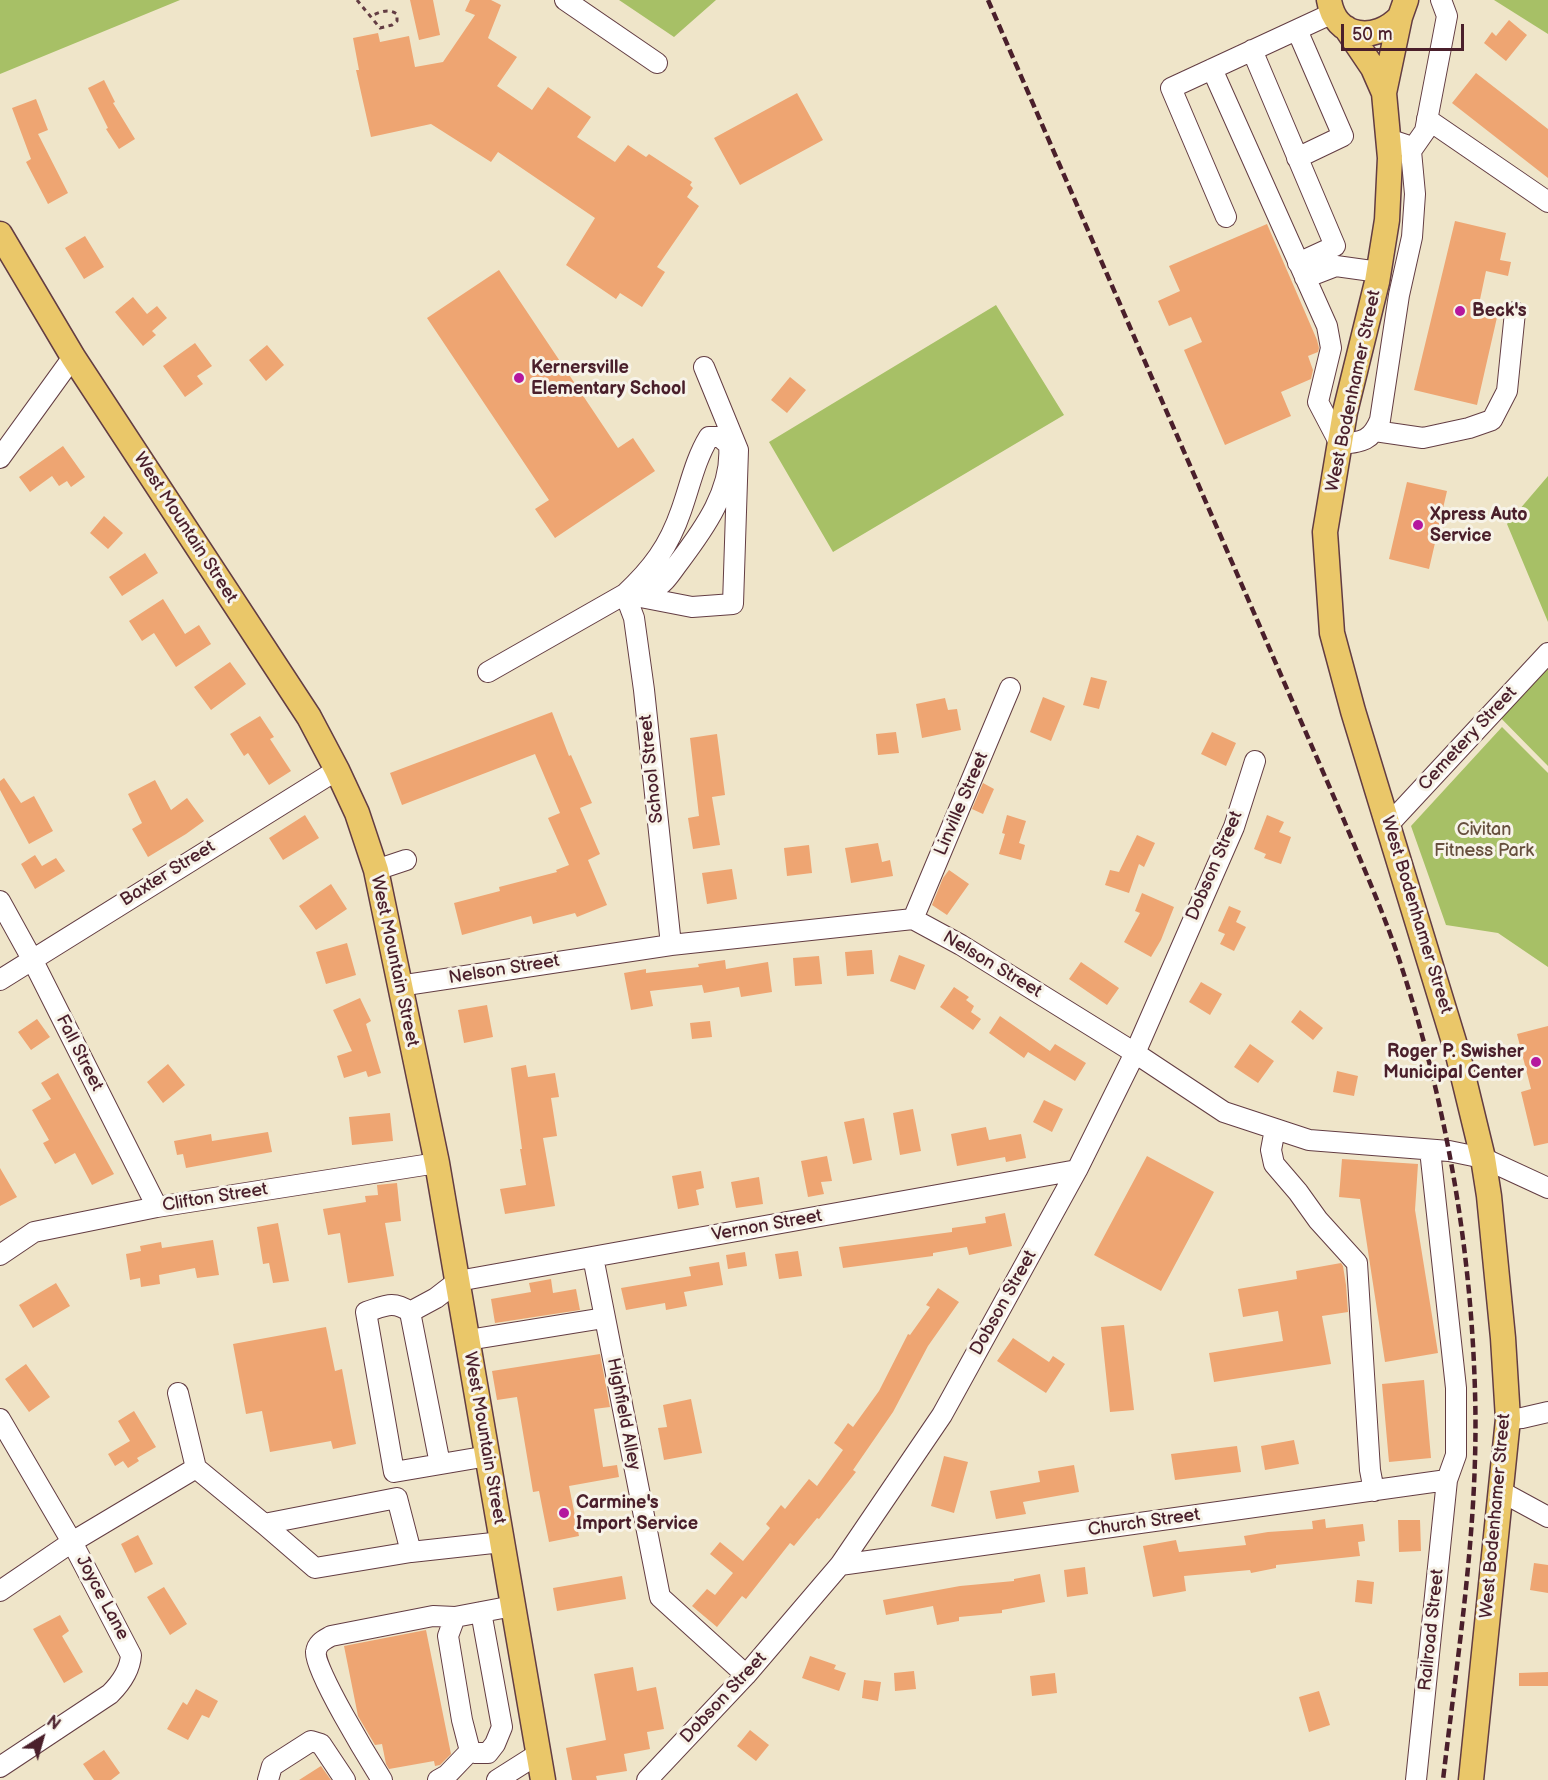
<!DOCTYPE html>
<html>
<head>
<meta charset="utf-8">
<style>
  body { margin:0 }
  #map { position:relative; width:1548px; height:1780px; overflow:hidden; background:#efe5c9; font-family:"Balsamiq Sans",sans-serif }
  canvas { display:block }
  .north { position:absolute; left:12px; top:1708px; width:60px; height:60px; -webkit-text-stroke:4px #f7f3e8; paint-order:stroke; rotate:37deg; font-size:16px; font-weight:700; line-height:24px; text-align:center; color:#4a1f2b }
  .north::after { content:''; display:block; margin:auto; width:21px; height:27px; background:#4a1f2b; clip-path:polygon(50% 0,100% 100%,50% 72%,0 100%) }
  .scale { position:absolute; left:1341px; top:24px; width:123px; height:27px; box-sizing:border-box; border:3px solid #4a1f2b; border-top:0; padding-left:8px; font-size:18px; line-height:21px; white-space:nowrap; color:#4a1f2b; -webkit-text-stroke:4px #f7f3e8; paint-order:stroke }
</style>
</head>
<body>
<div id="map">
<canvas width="1548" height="1780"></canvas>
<div class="north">N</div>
<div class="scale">50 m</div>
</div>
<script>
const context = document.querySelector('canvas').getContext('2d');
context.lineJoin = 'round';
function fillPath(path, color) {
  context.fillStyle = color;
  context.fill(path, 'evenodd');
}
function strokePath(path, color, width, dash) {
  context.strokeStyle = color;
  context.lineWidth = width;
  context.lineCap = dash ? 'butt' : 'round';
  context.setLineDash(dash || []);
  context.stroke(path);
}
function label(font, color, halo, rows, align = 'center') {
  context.font = font + ' "Balsamiq Sans",sans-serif';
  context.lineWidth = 6;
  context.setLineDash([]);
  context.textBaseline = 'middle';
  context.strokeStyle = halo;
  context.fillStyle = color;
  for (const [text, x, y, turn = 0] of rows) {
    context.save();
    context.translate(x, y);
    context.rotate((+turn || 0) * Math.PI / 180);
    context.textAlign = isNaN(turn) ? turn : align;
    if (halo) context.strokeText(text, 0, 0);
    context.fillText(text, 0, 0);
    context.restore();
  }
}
fillPath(new Path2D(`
  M0 0H180L0 74Z
  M619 0H716L674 37Z
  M1494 0H1548V34Z
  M996 305 1064 415 833 552 769 442Z
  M1548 476V622L1507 524Z
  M1548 647V766L1487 704Z
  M1502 727 1548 773V967L1498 933 1446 925 1411 826Z`), '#a7c066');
fillPath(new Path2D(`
  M410 0H433L440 35 419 40Z
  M470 0H491L501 5 488 38 517 57 497 86 532 110 548 87 591 117 577 137 615 162 628 145 646 157 649 154 692 182 690 185 693 188 687 197 699 206 657 267 665 272 642 307 620 293 616 299 566 265 595 218 498 152 491 162 431 124 371 137 356 70H359L353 38 378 33 380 42 409 36 415 67 443 62 475 15 465 11Z
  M1509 20 1527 35 1506 61 1484 43 1492 32 1496 36Z
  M1476 73 1548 129V178L1452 103Z
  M104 80 115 102 113 103 135 139 119 149 106 129 108 128 88 88Z
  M797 93 823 140 740 185 714 138Z
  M36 99 48 130 38 134 68 193 48 204 26 162 31 159 12 108Z
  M1455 221 1506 233 1500 260 1511 262 1508 276 1486 271 1478 309 1498 313 1477 405 1414 390Z
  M1267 224 1317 340 1319 348 1318 352 1308 356 1313 370 1311 379 1281 392 1291 416 1225 445 1184 350 1202 342 1191 317 1169 326 1158 301 1180 291 1169 266Z
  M85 236 104 267 84 279 65 248Z
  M499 270 618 448 633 438 655 471 555 538 535 509 549 500 427 318Z
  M133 297 147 314 157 306 167 318 152 331 156 335 143 346 115 312Z
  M195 343 212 366 197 376 203 384 185 397 163 366Z
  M267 345 284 365 266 381 249 360Z
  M790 377 806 390 787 413 771 400Z
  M63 446 85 477 71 487 67 481 59 486 52 476 30 492 19 477Z
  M1407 482 1447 491 1429 569 1389 559Z
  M104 516 123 533 108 549 90 533Z
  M145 553 158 573 122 596 109 577Z
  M163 599 185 634 199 625 211 644 176 667 154 633 142 641 129 621Z
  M230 662 246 684 211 710 194 687Z
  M1091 677 1107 681 1099 709 1083 705Z
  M1043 697 1065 706 1051 741 1030 732Z
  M945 698 948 710 957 709 961 730 922 738 916 704Z
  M552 712 569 756 571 755 592 803 580 808 600 854 588 860 607 905 577 917 575 913 533 924 531 916 462 935 454 903 500 891 499 887 557 872 556 870 569 865 548 818 560 813 535 754 402 805 390 773Z
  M260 716 274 737 270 739 291 771 269 785 248 753 244 756 230 734Z
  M896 732 899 753 878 755 876 734Z
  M1212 732 1236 743 1226 766 1201 754Z
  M717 734 725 795 712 797 720 845 693 849 688 818 699 816 690 738Z
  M4 778 21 803 34 796 53 831 29 844 0 790V781Z
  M155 780 171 810 187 798 204 821 186 834 148 857 132 829 142 823 128 794Z
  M983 783 994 789 983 814 972 809Z
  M305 815 319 838 283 860 269 838Z
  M1007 815 1026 821 1019 843 1025 845 1021 860 999 854 1005 834 1002 833Z
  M1267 815 1284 822 1279 832 1291 837 1281 864 1264 858 1266 854 1254 849Z
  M1137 835 1155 843 1144 867 1139 864 1129 893 1105 885 1110 870 1119 872Z
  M878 843 882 862 890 860 893 876 851 883 845 848Z
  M809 845 812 873 787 876 784 848Z
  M35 855 42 866 56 858 65 871 35 889 21 864Z
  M732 869 737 899 707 904 702 873Z
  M949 870 969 884 947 915 932 905 943 878Z
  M331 884 347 909 316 930 299 906Z
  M1142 893 1174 907 1161 940 1151 957 1124 942 1140 913 1135 911Z
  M1229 906 1241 911 1236 922 1246 927 1234 951 1220 944 1225 934 1218 931Z
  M347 943 356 975 326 984 316 952Z
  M872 950 874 974 847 976 845 952Z
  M899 955 925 965 915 990 890 981Z
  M819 956 822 984 795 986 793 958Z
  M725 960 726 969 768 962 772 992 741 997 739 987 704 993 702 985 650 991 653 1006 631 1010 624 973 646 969V973L699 967 698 964Z
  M1081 962 1119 988 1107 1005 1069 979Z
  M1201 982 1222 994 1210 1015 1189 1002Z
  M954 987 969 997 966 1000 974 1006 971 1012 981 1019 973 1030 940 1007Z
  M360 998 371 1021 366 1024 381 1073 368 1077 366 1071 344 1078 337 1056 352 1051 333 1010Z
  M487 1005 493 1037 464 1043 458 1010Z
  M1300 1010 1323 1028 1313 1040 1291 1022Z
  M1000 1016 1050 1051 1055 1044 1086 1063 1075 1081 1028 1052 1024 1058 989 1033Z
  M37 1019 50 1037 31 1050 18 1032Z
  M710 1021 712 1037 692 1039 690 1023Z
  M1548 1026V1143L1534 1146 1521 1092 1531 1089 1517 1034Z
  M1250 1044 1274 1061 1258 1083 1234 1067Z
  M168 1064 185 1085 163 1103 147 1082Z
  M526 1065 528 1077 555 1073 559 1097 551 1098 557 1136 543 1138 555 1206 505 1214 500 1189 526 1185 520 1149H522L511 1068Z
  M1337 1071 1358 1076 1354 1096 1333 1092Z
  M58 1073 114 1174 92 1185 75 1153 55 1164 43 1143 49 1140 32 1110 51 1099 41 1083Z
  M1044 1100 1063 1109 1052 1132 1033 1122Z
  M913 1109 921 1151 900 1155 893 1113Z
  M390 1113 393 1141 352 1145 349 1117Z
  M864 1118 872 1160 853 1164 844 1122Z
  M986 1127 989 1140 1021 1134 1026 1158 1006 1162 1005 1157 957 1166 951 1134Z
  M268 1132 272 1152 186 1168 183 1154 177 1155 174 1141 211 1134 212 1141Z
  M827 1156 832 1181 821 1182 824 1194 808 1197 801 1161Z
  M1147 1156 1214 1192 1161 1291 1094 1255Z
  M1342 1159 1418 1164 1415 1210 1438 1353 1385 1362 1360 1199 1339 1197Z
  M0 1168 17 1197 0 1206Z
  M701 1171 704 1188 696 1190 699 1205 678 1209 672 1176Z
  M759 1177 763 1204 736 1208 731 1182Z
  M397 1183 401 1221 385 1223 394 1276 348 1283 340 1233 328 1235 323 1209 366 1202 365 1196 378 1195 377 1185Z
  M1005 1213 1012 1246 969 1255 967 1247 933 1253V1256L843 1268 839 1247 952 1232V1228L986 1223 985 1217Z
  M278 1223 289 1281 273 1283 269 1263 263 1264 257 1227Z
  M213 1240 219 1275 197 1278 195 1268 159 1275 160 1284 141 1287 140 1278 130 1280 126 1254 141 1251 140 1246 161 1242 162 1248Z
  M798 1251 802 1276 779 1279 775 1254Z
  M745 1252 747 1266 728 1269 726 1255Z
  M719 1262 723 1285 684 1292 687 1306 666 1310 665 1303 626 1310 621 1288 691 1276 689 1267Z
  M1341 1263 1343 1266 1346 1285 1348 1312 1322 1316 1331 1364 1214 1382 1209 1353 1283 1341 1278 1311 1243 1317 1238 1289 1297 1279 1296 1271Z
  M551 1279 553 1293 576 1289 580 1310 495 1323 491 1299 531 1292 529 1283Z
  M56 1283 70 1306 33 1328 19 1305Z
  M938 1288 959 1302 928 1346 893 1412 853 1470 856 1472 819 1519 817 1518 794 1546 790 1543 746 1599 742 1596 717 1627 692 1606 707 1589 715 1595 733 1573 710 1554 720 1542 743 1561 770 1528 766 1524 781 1505 785 1509 809 1479 817 1486 843 1450 834 1443 848 1423 853 1427 879 1391 908 1334 910 1335 930 1307 926 1305Z
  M1124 1325 1134 1410 1110 1412 1101 1327Z
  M326 1327 335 1371 342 1369 356 1444 333 1449 331 1441 270 1452 262 1411 246 1414 233 1344Z
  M1013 1338 1049 1362 1053 1356 1065 1364 1046 1393 997 1361Z
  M600 1354 610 1407 594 1409 603 1467 617 1465 619 1477 569 1486 579 1536 549 1542 539 1491 533 1492 517 1397 497 1400 492 1371Z
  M26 1364 50 1397 29 1412 5 1379Z
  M1424 1380 1431 1458 1389 1462 1382 1384Z
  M691 1399 702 1453 664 1460 658 1428 667 1427 663 1405Z
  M134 1411 156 1447 137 1458 139 1461 128 1468 123 1461 115 1466 108 1454 130 1441 118 1421Z
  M1294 1440 1299 1464 1265 1470 1261 1446Z
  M1237 1446 1241 1472 1175 1480 1171 1454Z
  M944 1456 968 1462 954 1513 931 1506Z
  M1074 1465 1079 1492 1023 1502 1026 1514 996 1519 990 1491 1040 1482 1038 1471Z
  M1325 1519 1326 1528 1363 1524 1365 1541 1358 1542 1360 1556 1276 1565V1568L1251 1573 1250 1570 1184 1576 1186 1591 1153 1597 1143 1546 1176 1540 1179 1552 1246 1545 1244 1536 1268 1532 1313 1529 1312 1521Z
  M1398 1520H1420L1421 1551 1399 1552Z
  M138 1535 153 1564 135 1573 121 1544Z
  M1534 1563 1548 1565V1593L1530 1590Z
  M1085 1567 1088 1594 1067 1597 1064 1570Z
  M1040 1574 1045 1602 1002 1610V1613L959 1617V1621L937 1625 933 1606 886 1615 883 1600 960 1586 1014 1581V1579Z
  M622 1576 626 1599 557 1611 553 1588Z
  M1357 1580 1374 1582 1372 1604 1355 1602Z
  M164 1587 187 1624 170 1635 147 1597Z
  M60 1615 69 1631 62 1636 83 1672 64 1683 33 1629Z
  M426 1630 451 1754 440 1765 435 1766 434 1761 389 1769 386 1764 382 1744 375 1745 358 1716 344 1646Z
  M810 1656 836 1665 834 1669 846 1673 839 1691 802 1678Z
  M633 1667 637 1691 656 1687 664 1729 647 1732 650 1749 624 1754 627 1771 596 1776 597 1780H572L566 1748 606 1740 594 1674Z
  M914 1671 916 1689 895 1691 894 1673Z
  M1548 1672V1686H1519V1673Z
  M1055 1673 1057 1693 1032 1696 1030 1676Z
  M864 1680 881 1682 878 1701 862 1698Z
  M196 1689 218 1701 209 1718 202 1715 188 1740 167 1729 183 1702 187 1705Z
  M1319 1691 1330 1725 1309 1732 1299 1697Z
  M750 1730 769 1745 756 1761 737 1746Z
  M104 1750 120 1773 111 1780H94L83 1764Z
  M321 1766 331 1780H299Z`), '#eea572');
const minor = new Path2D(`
  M565 0 657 63
  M1297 30 1343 136 1297 158
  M1252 50 1335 246 1298 263
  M1212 69 1327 326 1331 348 1318 402 1340 444C1361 442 1371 442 1380 420L1399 295 1412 237 1415 194 1411 151 1406 145 1397 142 1389 144
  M1427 119 1548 202
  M1411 151 1425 131 1447 16 1441 0
  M1226 217 1171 88 1333 13
  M1305 278 1336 266 1379 272
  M1375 431 1423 438 1469 428 1492 420 1507 391 1515 312
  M709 437H720L729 445C733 489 704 529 679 562 672 571 664 585 653 589 645 593 634 593 625 594 652 569 669 546 681 511 690 486 695 460 709 437Z
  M0 458 73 357
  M625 594 634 618 644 690 671 945
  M488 672 625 594 692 607 733 604 738 450 704 367
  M1389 824 1548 653
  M376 870 406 860
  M0 901 32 959 157 1207
  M913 919 1010 688
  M0 980 337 770
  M399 986 671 945 913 919 961 945 1135 1053 1224 1112 1309 1140 1449 1151 1483 1158 1548 1188
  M1275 1129 1271 1150 1274 1164 1298 1192 1318 1220 1357 1263 1370 1470 1374 1491
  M0 1255 34 1232 157 1207 437 1163
  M593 1257 660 1597 746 1675
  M410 1312 436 1298 458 1281 1077 1170
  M468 1340 604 1318
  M178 1393 196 1468
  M0 1419 72 1542 131 1655C130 1671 121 1683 110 1694L0 1767
  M1508 1419 1522 1418 1548 1412
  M440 1464 410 1312C393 1300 385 1306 366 1312L394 1472 488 1456
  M1500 1491 1548 1517
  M264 1524 397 1498 411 1552
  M840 1565 1447 1480
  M0 1591 72 1542 196 1468 264 1524 315 1568 411 1552 502 1542
  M455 1617 448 1636 462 1720 470 1751 476 1753H488L495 1744 502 1727 481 1612
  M268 1780 272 1766 311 1741 321 1744 345 1780
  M382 1780C370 1761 313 1668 316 1652 317 1643 324 1640 331 1636L433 1616 455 1617 513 1606
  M438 1780 447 1775 470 1751
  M497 1780 538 1754
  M647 1780 746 1675 840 1565 942 1415 1077 1170 1135 1053 1234 827 1255 761
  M1416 1780 1447 1480 1456 1455V1388L1430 1150`);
const major = new Path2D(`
  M1329 0C1335 39 1376 43 1400 17
  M1406 0 1400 17 1384 93 1390 158 1387 220 1377 282 1345 412 1325 532 1332 633 1353 711 1458 1055 1483 1158 1489 1196 1503 1338 1508 1419 1471 1780
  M1346 28 1373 68 1384 93
  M0 234 73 357 309 717 337 770 357 813 376 870 437 1163 543 1780`);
strokePath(minor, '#633d43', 22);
strokePath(major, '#633d43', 27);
strokePath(new Path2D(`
  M357 0 380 28 392 25 397 21V14C388 8 380 12 371 16`), '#633d43', 3, [4.5, 4.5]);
strokePath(minor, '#fff', 20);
strokePath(major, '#eac769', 24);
strokePath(new Path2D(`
  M988 0 1343 818C1362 864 1382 909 1398 956 1445 1097 1471 1244 1475 1392 1479 1522 1458 1651 1443 1780`), '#4a1f2b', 4.5, [9, 4.5]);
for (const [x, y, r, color] of [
  [1460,311,6,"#b5179e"],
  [519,378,6,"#b5179e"],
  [1418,525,6,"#b5179e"],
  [1536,1062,6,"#b5179e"],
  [564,1513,6,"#b5179e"]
]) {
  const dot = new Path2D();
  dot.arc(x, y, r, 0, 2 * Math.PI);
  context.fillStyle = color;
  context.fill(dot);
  strokePath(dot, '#f7f3e8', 2);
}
label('bold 18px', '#4a1f2b', '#f7f3e8', [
  ["Beck's",1472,311],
  ["Kernersville",531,368],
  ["Elementary School",531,389],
  ["Xpress Auto",1430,515],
  ["Service",1430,536],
  ["Roger P. Swisher",1524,1052,"right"],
  ["Municipal Center",1524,1073,"right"],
  ["Carmine's",576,1503],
  ["Import Service",576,1524]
], 'left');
label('18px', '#4a1f2b', '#f7f3e8', [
  ["West Bodenhamer Street",1354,391,-78],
  ["West Mountain Street",185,528,57],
  ["Cemetery Street",1468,739,-47],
  ["School Street",652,769,-96],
  ["Linville Street",962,804,-67],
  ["Dobson Street",1215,866,-67],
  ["Baxter Street",168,874,-32],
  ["West Bodenhamer Street",1416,915,73],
  ["West Mountain Street",394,961,78],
  ["Nelson Street",992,965,31],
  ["Nelson Street",504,970,-9],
  ["Fall Street",79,1053,63],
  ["Clifton Street",215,1198,-9],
  ["Vernon Street",767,1226,-10],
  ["Dobson Street",1004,1303,-61],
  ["Highfield Alley",623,1414,79],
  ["West Mountain Street",484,1438,80],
  ["West Bodenhamer Street",1496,1516,-85],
  ["Church Street",1144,1523,-8],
  ["Joyce Lane",102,1598,62],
  ["Railroad Street",1432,1630,-84],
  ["Dobson Street",724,1698,-47]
]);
label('18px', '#664f3d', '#f7f3e8', [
  ["Civitan",1484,830],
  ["Fitness Park",1484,851]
]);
</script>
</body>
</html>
